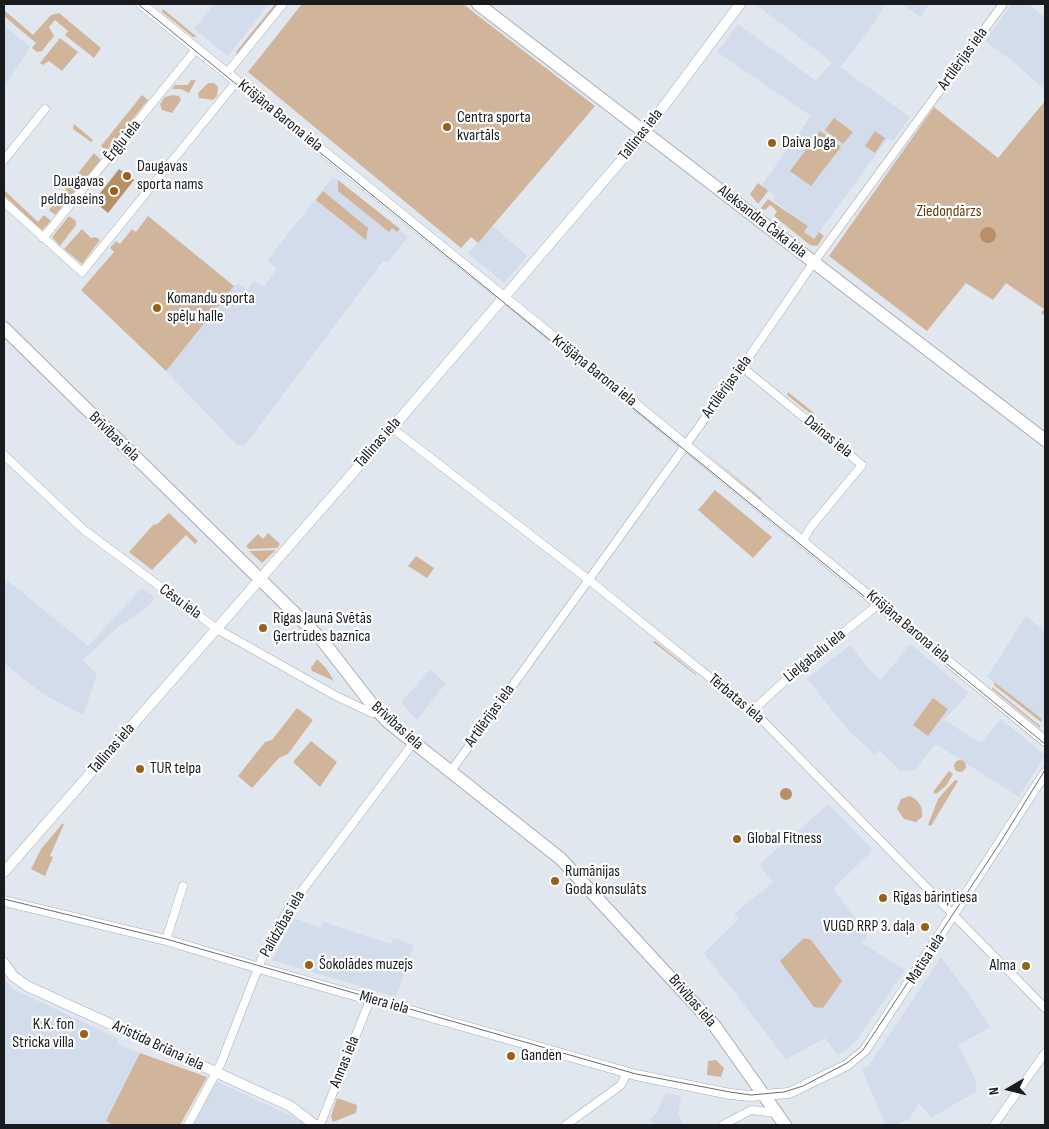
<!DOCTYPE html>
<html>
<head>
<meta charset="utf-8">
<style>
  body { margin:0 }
  #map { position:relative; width:1049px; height:1129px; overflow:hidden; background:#e1e7ef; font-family:"Sofia Sans Condensed",sans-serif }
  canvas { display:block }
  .frame { position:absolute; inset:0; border:5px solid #191b1e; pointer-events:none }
  .north { position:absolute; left:984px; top:1064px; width:50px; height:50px; -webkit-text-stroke:4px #fff; paint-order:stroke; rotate:262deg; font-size:14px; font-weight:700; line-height:20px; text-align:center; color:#191b1e }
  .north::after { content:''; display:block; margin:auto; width:18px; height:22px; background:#191b1e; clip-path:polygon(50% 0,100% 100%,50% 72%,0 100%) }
</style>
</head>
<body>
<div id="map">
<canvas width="1049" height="1129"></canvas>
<div class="frame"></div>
<div class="north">N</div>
</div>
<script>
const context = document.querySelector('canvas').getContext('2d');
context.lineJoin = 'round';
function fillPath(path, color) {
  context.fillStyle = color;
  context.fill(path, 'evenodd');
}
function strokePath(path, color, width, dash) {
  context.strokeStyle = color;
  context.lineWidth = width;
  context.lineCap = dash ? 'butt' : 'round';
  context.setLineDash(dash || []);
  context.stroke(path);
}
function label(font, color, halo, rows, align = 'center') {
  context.font = font + ' "Sofia Sans Condensed",sans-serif';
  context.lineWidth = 4.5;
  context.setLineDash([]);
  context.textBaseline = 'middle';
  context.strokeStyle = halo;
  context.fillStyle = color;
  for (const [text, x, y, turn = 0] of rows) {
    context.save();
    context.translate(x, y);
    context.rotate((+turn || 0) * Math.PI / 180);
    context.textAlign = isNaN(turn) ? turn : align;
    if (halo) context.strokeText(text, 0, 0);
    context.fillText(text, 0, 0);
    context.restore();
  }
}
fillPath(new Path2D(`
  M214 4H269L228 56 194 29Z
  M755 4H885L873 25 840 67 910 117 893 141 888 138 814 239 804 232 808 226 773 200 775 196 761 186 811 116 717 52 738 24 816 81 832 62Z
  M902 4H929L920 17Z
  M1012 4H1028L1045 17V90L1015 63 985 41Z
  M4 25 30 47 4 87Z
  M333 177 408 237 388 262 383 261 245 445H237L166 371 234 286 238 283 247 290 254 281 264 287 277 268 268 261V259Z
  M493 226 527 256 504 283 468 253Z
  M8 581 88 646 142 588 155 598 146 608 117 628 83 660 97 675 83 715 43 694 4 663V586Z
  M1026 616 1045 632V722L987 677Z
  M910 644 969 693 944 720 981 743 1001 719 1045 755 1019 797 936 744 914 771 903 770 902 772 879 750 875 755 848 730 807 679 850 645 875 676 881 680Z
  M430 670 446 683 417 720 401 702Z
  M828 804 873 850 833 889 868 935 862 943 905 970 856 1041 846 1050 839 1054 836 1053 825 1038 786 1059 704 953 739 919 734 914 773 882 759 865Z
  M294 918 321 928 323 922 391 944 393 938 414 945 396 997 272 960Z
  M941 957 970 996 990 1027 958 1045 975 1079 977 1091 931 1118 919 1103 910 1118 896 1125H886L862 1070 870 1064Z
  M4 978 13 989 119 1039 117 1044 140 1053 106 1121 113 1125H4Z
  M216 1081 302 1121 308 1125H192Z
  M666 1093 681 1096 678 1115 684 1125H655L649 1120 656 1114Z`), '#d2dceb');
fillPath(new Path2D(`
  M275 4H278L237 54 236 52Z
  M302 4H463L595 106 478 243 471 237 461 248 248 72Z
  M163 9 197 37H193L162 12Z
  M4 10 33 35 51 15 59 13 101 48 94 58 65 35 68 31 55 20 49 27 54 36 42 51 37 52 32 48 36 43 4 16Z
  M60 38 78 52 62 71 49 61 43 65 40 63Z
  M191 80H196L189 93 181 89H172L175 85H188Z
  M208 83H214L218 87 217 96 213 100 199 98 198 93Z
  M142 95 148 100 107 151 101 146Z
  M172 95 179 96 181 100 172 113 162 110 160 104 165 97Z
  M1045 101V316L1041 313 1044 309 1006 283 993 300 966 283 927 331 829 256 934 107 998 158Z
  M834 118 853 132 843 144 825 130Z
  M74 124 93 140 91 142 73 129Z
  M820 131 841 147 811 186 790 171Z
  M875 131 885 138 875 153 865 146Z
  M94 153 101 160 55 215 49 210Z
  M338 180 400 229 397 232 392 228 389 232 338 191Z
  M758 183 768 191 758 204 750 194Z
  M4 190 38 222 44 215 51 221 41 231 4 195Z
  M323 191 368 228 366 240 316 200Z
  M768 199 808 226 804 232 814 239 819 232 824 236 817 246 810 245 774 216 777 211 770 205 765 210 761 208Z
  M69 216 76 221V225L60 246 52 237Z
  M148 216 234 286 166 371 81 290 114 252 110 248 116 241 120 244 132 229 136 232Z
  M82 229 91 238 96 237 100 240 82 264 64 249Z
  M788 392 814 413 812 415 787 395Z
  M703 450 762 499 761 500Z
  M715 490 772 537 753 558 698 510Z
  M169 513 198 541 195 544 186 535 152 570 129 552 154 524 156 525Z
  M268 533 280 544 277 548 249 549 246 546 258 534 263 539Z
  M276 550 262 563 249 551Z
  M416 556 434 568 427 578 408 566Z
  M655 641 696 674V675L653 642Z
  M317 659 326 668 334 681 312 671 311 668Z
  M994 682 1042 719 1041 722 995 686Z
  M992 687 1040 726V728L992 689Z
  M933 698 948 709 928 736 913 725Z
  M297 708 313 720 288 754 279 758 252 788 238 776 265 742 272 740Z
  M311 741 337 762 320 787 293 762Z
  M954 766a6 6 0 1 1 12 0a6 6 0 1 1-12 0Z
  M949 771 953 774 946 786 936 794 933 792Z
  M955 780 958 781 931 826 928 825 938 799Z
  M910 796C919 800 923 807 922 817L916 822 904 819 897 809 901 799Z
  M62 824H64L50 856 53 857 45 876 31 869 41 849Z
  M804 938 811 940 842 981 823 1008 814 1007 780 961Z
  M140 1053 207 1077 180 1125H113L106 1121Z
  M716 1060 724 1068 721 1077 707 1075 708 1061Z
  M337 1098 357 1105 356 1113 333 1122 331 1116Z`), '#d1b59b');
fillPath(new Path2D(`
  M119 169 134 180 108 213 94 201Z
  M980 235a8 8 0 1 1 16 0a8 8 0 1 1-16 0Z
  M780 794a6 6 0 1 1 12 0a6 6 0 1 1-12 0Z`), '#b88f66');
const minor = new Path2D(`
  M227 73 283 4
  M4 160 45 109
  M4 202 82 272 237 81
  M43 238 197 48
  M742 367 862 465 810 528 803 541
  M392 428 589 580 759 717 1045 1008
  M4 455 84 530 217 629 336 696 372 713H379
  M752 711 801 666 879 604
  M451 771 742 367 814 262 1003 4
  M166 940 183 886
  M188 1125 221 1063 262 958 289 908 414 742
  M320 1125 370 1000
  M566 1125 621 1085 627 1072
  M723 1125 751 1110 776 1113
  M994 1125 1045 1053`);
const tertiary = new Path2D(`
  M141 4 578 357 1045 741
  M4 872 392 428 637 142 740 4
  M4 901 166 940 259 968 636 1075 730 1094 751 1096 789 1093 847 1065 865 1050 1045 773
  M4 963 13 976 27 986 290 1106 315 1125`);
const primary = new Path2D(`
  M478 4 1045 440`);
const trunk = new Path2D(`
  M4 328 322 640 374 707 388 722 561 859 714 1025 785 1125`);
strokePath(minor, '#a7acb4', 9);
strokePath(tertiary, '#a7acb4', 11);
strokePath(primary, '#a7acb4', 14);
strokePath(trunk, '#a7acb4', 14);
strokePath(minor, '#fff', 8);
strokePath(tertiary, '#fff', 10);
strokePath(primary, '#fff', 12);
strokePath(trunk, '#fff', 12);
strokePath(new Path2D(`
  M138 4 1045 744
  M4 899 166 939 636 1074 730 1092 751 1095 784 1092 803 1086 847 1063 863 1050 998 846 1045 770`), '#696d72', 1);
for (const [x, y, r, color] of [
  [447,127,5,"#99601c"],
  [772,143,5,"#99601c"],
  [127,176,5,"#99601c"],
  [114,191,5,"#99601c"],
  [157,308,5,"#99601c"],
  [263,628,5,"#99601c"],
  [140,769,5,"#99601c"],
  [737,839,5,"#99601c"],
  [555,881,5,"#99601c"],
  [883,898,5,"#99601c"],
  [925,927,5,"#99601c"],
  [309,965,5,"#99601c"],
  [1026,966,5,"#99601c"],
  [84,1034,5,"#99601c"],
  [511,1056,5,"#99601c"]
]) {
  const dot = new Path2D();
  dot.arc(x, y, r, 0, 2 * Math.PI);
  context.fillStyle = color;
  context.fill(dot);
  strokePath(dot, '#fff', 2);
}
label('16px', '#191b1e', '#fff', [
  ["Artilērijas iela",963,59,-54],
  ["Krišjāņa Barona iela",280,116,39],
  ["Tallinas iela",641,135,-52],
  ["Ērgļu iela",123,141,-51],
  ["Aleksandra Čaka iela",762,222,38],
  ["Krišjāņa Barona iela",594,371,39],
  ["Artilērijas iela",727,387,-54],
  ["Brīvības iela",114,437,44],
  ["Dainas iela",828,437,39],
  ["Tallinas iela",378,443,-49],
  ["Cēsu iela",180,602,36],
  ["Krišjāņa Barona iela",908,627,40],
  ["Lielgabalu iela",815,656,-39],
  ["Tērbatas iela",736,699,40],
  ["Artilērijas iela",490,716,-54],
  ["Brīvības iela",397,726,42],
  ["Tallinas iela",112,749,-49],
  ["Palīdzības iela",283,924,-60],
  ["Matīsa iela",926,959,-57],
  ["Brīvības iela",692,1001,49],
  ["Miera iela",384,1003,16],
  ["Aristida Briāna iela",158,1046,25],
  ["Annas iela",345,1062,-68]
]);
label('16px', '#191b1e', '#fff', [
  ["Centra sporta",457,118],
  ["kvartāls",457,136],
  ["Daiva Joga",782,143],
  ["Daugavas",137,167],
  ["sporta nams",137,185],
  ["Daugavas",104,182,"right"],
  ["peldbaseins",104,200,"right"],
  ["Komandu sporta",167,299],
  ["spēļu halle",167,317],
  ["Rīgas Jaunā Svētās",273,619],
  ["Ģertrūdes baznīca",273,637],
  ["TUR telpa",150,769],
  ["Global Fitness",747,839],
  ["Rumānijas",565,872],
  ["Goda konsulāts",565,890],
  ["Rīgas bāriņtiesa",893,898],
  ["VUGD RRP 3. daļa",915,927,"right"],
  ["Šokolādes muzejs",319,965],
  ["Alma",1016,966,"right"],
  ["K.K. fon",74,1025,"right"],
  ["Stricka villa",74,1043,"right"],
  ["Ganden",521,1056]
], 'left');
label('16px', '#643b07', '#fff', [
  ["Ziedoņdārzs",949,212]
]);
</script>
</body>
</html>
